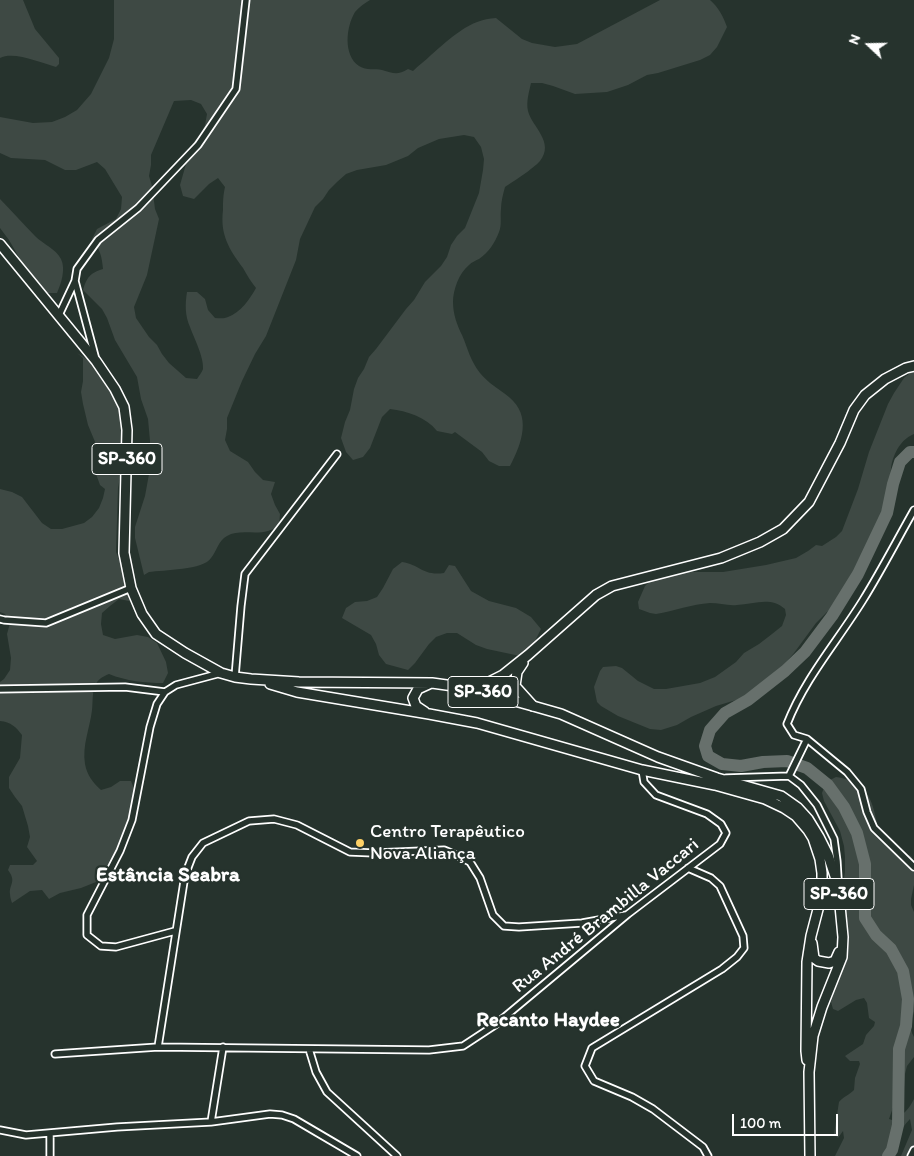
<!DOCTYPE html>
<html>
<head>
<meta charset="utf-8">
<style>
  body { margin:0 }
  #map { position:relative; width:914px; height:1156px; overflow:hidden; background:#26332d; font-family:Itim,sans-serif }
  canvas { display:block }
  .north { position:absolute; left:844px; top:20px; width:50px; height:50px; -webkit-text-stroke:4px #26332d; paint-order:stroke; rotate:291deg; font-size:14px; font-weight:700; line-height:20px; text-align:center; color:#fff }
  .north::after { content:''; display:block; margin:auto; width:18px; height:22px; background:#fff; clip-path:polygon(50% 0,100% 100%,50% 72%,0 100%) }
  .scale { position:absolute; left:732px; top:1114px; width:106px; height:22px; box-sizing:border-box; border:2px solid #fff; border-top:0; padding-left:6px; font-size:15px; line-height:18px; white-space:nowrap; color:#fff; -webkit-text-stroke:4px #26332d; paint-order:stroke }
</style>
</head>
<body>
<div id="map">
<canvas width="914" height="1156"></canvas>
<div class="north">N</div>
<div class="scale">100 m</div>
</div>
<script>
const context = document.querySelector('canvas').getContext('2d');
context.lineJoin = 'round';
function fillPath(path, color) {
  context.fillStyle = color;
  context.fill(path, 'evenodd');
}
function strokePath(path, color, width, dash) {
  context.strokeStyle = color;
  context.lineWidth = width;
  context.lineCap = dash ? 'butt' : 'round';
  context.setLineDash(dash || []);
  context.stroke(path);
}
function label(font, color, halo, rows, align = 'center') {
  context.font = font + ' Itim,sans-serif';
  context.lineWidth = 4.5;
  context.setLineDash([]);
  context.textBaseline = 'middle';
  context.strokeStyle = halo;
  context.fillStyle = color;
  for (const [text, x, y, turn = 0] of rows) {
    context.save();
    context.translate(x, y);
    context.rotate((+turn || 0) * Math.PI / 180);
    context.textAlign = isNaN(turn) ? turn : align;
    if (halo) context.strokeText(text, 0, 0);
    context.fillText(text, 0, 0);
    context.restore();
  }
}
fillPath(new Path2D(`
  M0 0H23L35 29 59 58V64L56 67C41 63 14 51 0 58Z
  M114 0H370C365 3 359 7 355 12 346 27 343 55 359 66 367 71 375 68 382 70 393 73 397 76 408 69L413 71C419 65 425 61 431 55 450 39 469 19 496 18L522 39 532 43 555 47 577 44 660 0H710C719 8 723 16 727 27L717 47 710 55 700 60 658 73 647 75 628 85 607 92 575 94 553 86 542 83H531C529 92 526 102 528 111 532 127 555 142 540 161 533 169 514 181 505 187 503 194 501 202 501 209 500 217 502 225 499 232 495 243 488 253 479 259 475 261 472 262 469 265 459 273 453 290 453 302 453 314 457 325 462 335 468 349 470 360 480 373 488 383 499 389 509 397 532 416 522 443 510 466H499L489 461 482 452 455 432 452 434 437 431C426 417 407 411 390 409L382 417 370 448 363 457 353 460 346 452 341 438 345 422 350 410 354 389 358 378 364 369 369 357 376 349 406 309 414 300 425 282 441 266 447 257 451 245 457 236 465 228 479 193 483 170 484 159 481 147 474 137 464 135 439 139 418 148 408 156 386 165 357 170 346 174 337 182 329 190 323 199 315 207 300 239 296 260 266 336 255 354 242 381 227 418V429L225 440 230 451 248 462 255 472 263 480 275 482 271 494 275 505 280 514 279 526C275 528 272 530 268 531 255 535 239 529 227 536 218 541 217 551 211 558 204 570 163 570 149 572L144 575 135 538V527L145 496 149 474 150 441 148 419 141 399 137 377 115 340 107 318 102 309 83 290C87 277 90 273 103 269 102 257 100 249 92 239L97 229 116 219 121 209 122 197 105 169 97 162 76 170H65L45 160 11 158 0 153V117L33 123 52 122 65 117 77 110 91 94 109 58 114 39ZM191 100 201 104 207 114 205 125 201 135 193 143 188 153 186 164 180 185 183 196 194 199 209 184 218 178 225 187C223 196 223 202 223 210 220 235 229 249 243 268 247 275 251 282 256 288 250 299 240 313 228 317 224 319 219 318 215 318L208 310 205 299 197 292H187C185 304 185 316 190 327 194 338 204 357 203 369 202 372 199 376 197 379L186 378 169 363 162 354 157 345 149 337 136 318 134 307 147 275 159 219 155 209 152 186 149 176 151 165V155L174 101Z
  M0 199C12 211 23 224 35 236 43 244 56 249 61 259 66 269 61 284 57 293H46L37 287 25 268 9 240 0 228Z
  M77 353 93 363 100 372 122 413 124 424 122 466 118 488 116 552 120 562 127 570 138 604 129 601 119 599 110 606 102 613 101 624 103 635 115 639 137 635 148 637 157 643 166 662 168 673 163 683C145 683 126 681 109 674 102 677 98 679 95 686 92 693 93 702 92 710 90 728 82 745 85 764 87 775 93 783 101 790L111 787 120 781H131L135 791 133 823 131 835 127 844 105 868 96 882 81 888 60 893 49 899 42 890 30 891 12 903C11 900 10 897 10 894 9 884 17 882 8 870L10 865H33L37 861 27 847 30 837 28 826 22 806 15 797 9 788V777L20 758 22 735C16 727 11 722 0 721V682L4 679 10 670 11 658 7 634 10 623 5 614 0 612V489L12 492 22 497 42 523 51 529H62L84 523 92 517 99 508 103 498 105 489 100 485 96 474 98 449 88 425 83 404 81 392 83 381V358Z
  M914 370V434C912 435 909 436 907 438 897 445 890 462 891 474 892 480 893 484 893 490L872 550 847 582 842 593 831 608 816 623 794 653 773 677 750 695 743 698 716 706 691 717 677 725 661 730 650 729 618 716 601 706 597 702 594 687 600 671 603 667 616 666 622 668 638 681 654 689H666L700 683 715 677 736 662 744 653 759 644 772 634 782 626 786 615 785 609C771 596 754 604 737 605 728 606 719 603 710 603 692 604 674 611 656 614L650 613 639 609 638 602 645 586 650 581 682 572H723L766 565 796 558 808 551 816 545 822 546 836 537 842 531 858 489 869 452 888 404 894 393 904 378Z
  M402 562C421 565 422 576 444 573L449 565 455 566 471 591 489 601 516 608 531 617 541 629 530 651 520 656 487 649 476 645 457 633H447L436 637 429 644 415 663 408 670 386 664 379 655 376 644 371 635 342 618 346 608 355 602 367 601 377 597 383 588 393 569Z
  M836 777C863 781 871 794 876 819 879 830 878 836 886 844 891 850 903 853 911 856L914 861V885L911 899V905L914 912V1012L910 1025 912 1033 914 1037V1057L907 1066 905 1074 904 1088 897 1096 889 1119 892 1120C903 1116 909 1109 914 1099V1156H901L912 1130 910 1119C899 1130 895 1142 889 1156H835L844 1138 843 1131 838 1138 834 1134 839 1102C843 1097 849 1095 854 1090L855 1078 860 1064 859 1061H850L845 1056 863 1044 866 1035 874 1026 875 1022 869 1018 867 1003 864 998 856 1000 838 1011 833 1009 831 1002 836 986V969L845 942 841 896 845 872V857L844 846 840 831 824 801 822 793 826 782Z`), '#3e4944');
strokePath(new Path2D(`
  M888 1156 892 1150 898 1125 899 1049 906 1026 908 999 903 971 891 949 876 935 865 918V864L857 833 844 807 828 785 807 768 787 761 763 762 741 766 722 764 708 756 705 746 710 730 725 713 748 700 785 671 805 652 832 616 858 574 887 513 893 484 900 462 910 452H914`), '#67706c', 12);
const minor = new Path2D(`
  M75 281 77 269 98 240 138 208 198 145 236 89 246 0
  M59 315 75 281 95 356
  M0 619 4 620 46 623 131 588
  M235 677 241 606 245 574 337 454
  M0 689 125 687 165 692
  M807 739 794 735 787 724C805 678 837 642 863 600 881 571 897 540 914 510
  M789 776 807 739 847 772 861 789 867 812 874 828 914 867
  M726 778 789 776 801 785 817 805 834 839 837 861 838 878
  M688 868 711 878 720 886 743 936 744 948 737 957 722 969 592 1048 585 1066 594 1081 632 1097 653 1109 703 1147 708 1156
  M175 931 116 947 101 946 87 935V915L120 851 132 820 150 727 157 704 165 692 176 685 221 673
  M158 1047 185 875 192 857 203 843 249 821 274 819 297 825 350 852 374 853 444 850 458 856 470 862 480 878 493 915 504 926 519 927 582 923 626 915
  M309 1049 316 1072 327 1092 397 1156
  M55 1054 158 1047 429 1050 463 1046 495 1025 628 914 720 844 726 833 721 824 707 814 656 795 644 782 642 770
  M211 1122 223 1047
  M0 1130 26 1135 117 1127 211 1122 270 1114 282 1115 294 1119 357 1156
  M50 1156V1133
  M911 1156 914 1150`);
const secondary = new Path2D(`
  M523 663 517 672 515 686 533 706
  M468 688 489 682 503 675 528 655 596 595 612 586 721 558 760 542 783 529 809 502 840 443 854 410 865 395 885 379 906 368 914 366`);
const primary = new Path2D(`
  M0 244 96 361 115 389 124 407 127 430 124 553 131 588 142 614 156 634 185 653 221 673 235 677 251 679 299 682 432 683 468 688 533 706 561 714 658 757 717 778 781 796 798 808 808 819 819 837 828 855 838 885 843 937 842 957 822 1007 813 1036 809 1072 810 1156
  M270 684 297 692 429 714 477 723 642 770 715 785 765 799 784 808 796 816 808 830 813 838 820 859 822 873V894L811 936 807 962 806 1051 807 1060
  M425 712 416 706 413 698 418 689 429 684
  M812 943 814 958 818 961 829 963 835 961 839 952`);
strokePath(minor, '#fff', 9);
strokePath(secondary, '#fff', 12);
strokePath(primary, '#fff', 12);
strokePath(minor, '#26332d', 5.5);
strokePath(secondary, '#26332d', 9);
strokePath(primary, '#26332d', 9);
for (const [x, y, r, color] of [
  [360,843,5,"#ffd166"]
]) {
  const dot = new Path2D();
  dot.arc(x, y, r, 0, 2 * Math.PI);
  context.fillStyle = color;
  context.fill(dot);
  strokePath(dot, '#26332d', 2);
}
for (const [x, y, w] of [
  [127,459,70],
  [483,692,70],
  [839,894,70]
]) {
  const box = new Path2D();
  box.roundRect(x - w / 2, y - 15.5, w, 31, 4);
  context.fillStyle = '#26332d';
  context.fill(box);
  strokePath(box, '#fff', 1);
}
label('bold 18px', '#fff', null, [
  ["SP-360",127,459],
  ["SP-360",483,692],
  ["SP-360",839,894]
]);
label('19px', '#fff', '#26332d', [
  ["Centro Terapêutico",370,832],
  ["Nova Aliança",370,854]
], 'left');
label('19px', '#fff', '#26332d', [
  ["Rua André Brambilla Vaccari",606,916,-39]
]);
label('bold 21px', '#fff', '#26332d', [
  ["Estância Seabra",168,876],
  ["Recanto Haydee",548,1021]
]);
</script>
</body>
</html>
